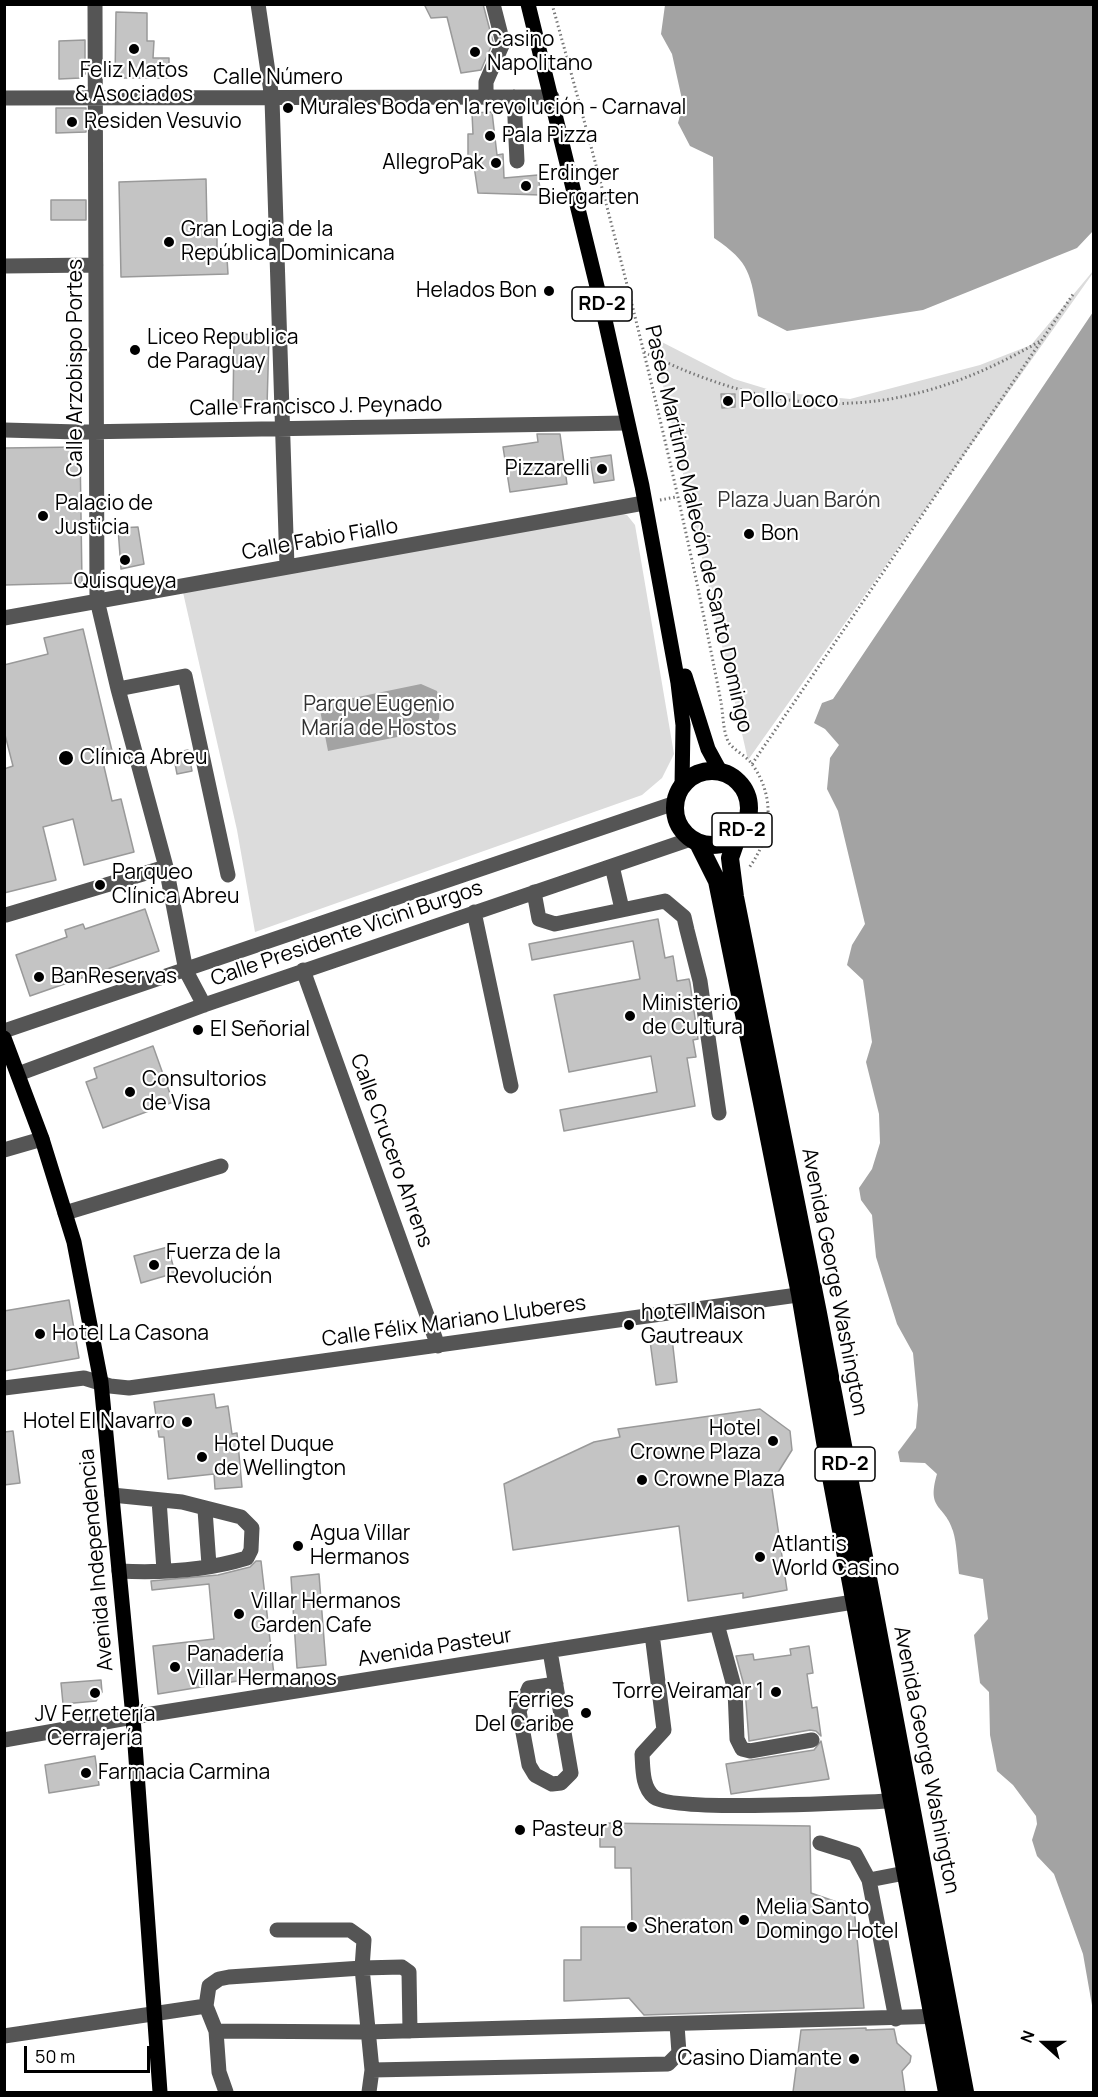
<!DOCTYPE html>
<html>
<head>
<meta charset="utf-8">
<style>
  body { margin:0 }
  #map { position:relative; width:1098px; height:2097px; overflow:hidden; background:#fff; font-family:Manrope,sans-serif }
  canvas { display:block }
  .frame { position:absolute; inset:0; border:6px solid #000; pointer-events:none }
  .north { position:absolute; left:1014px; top:2013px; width:60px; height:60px; -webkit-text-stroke:4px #fff; paint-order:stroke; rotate:291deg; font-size:16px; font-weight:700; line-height:24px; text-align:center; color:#000 }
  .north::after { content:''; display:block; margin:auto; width:21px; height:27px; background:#000; clip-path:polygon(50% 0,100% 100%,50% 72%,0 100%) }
  .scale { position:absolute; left:24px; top:2046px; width:126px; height:27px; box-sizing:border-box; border:3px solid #000; border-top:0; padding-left:8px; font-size:18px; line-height:21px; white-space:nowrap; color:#000; -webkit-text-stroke:4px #fff; paint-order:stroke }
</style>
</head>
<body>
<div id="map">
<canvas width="1098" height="2097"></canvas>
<div class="frame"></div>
<div class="north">N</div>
<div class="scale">50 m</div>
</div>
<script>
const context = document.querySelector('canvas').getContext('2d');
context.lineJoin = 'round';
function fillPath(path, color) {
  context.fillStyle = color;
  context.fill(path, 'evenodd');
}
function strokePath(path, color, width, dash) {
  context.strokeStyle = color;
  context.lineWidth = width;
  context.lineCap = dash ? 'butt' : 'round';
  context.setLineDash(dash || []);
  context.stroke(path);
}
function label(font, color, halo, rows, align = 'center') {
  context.font = font + ' Manrope,sans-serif';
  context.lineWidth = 4.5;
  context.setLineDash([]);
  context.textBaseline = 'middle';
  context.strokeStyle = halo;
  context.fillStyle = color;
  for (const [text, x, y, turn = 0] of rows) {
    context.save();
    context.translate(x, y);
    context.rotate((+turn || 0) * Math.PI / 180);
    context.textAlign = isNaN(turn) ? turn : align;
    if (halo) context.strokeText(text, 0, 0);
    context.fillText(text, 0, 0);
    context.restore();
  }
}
fillPath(new Path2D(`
  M1093 271V273L748 760 652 337 734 379 777 392 850 399 980 365 1031 345Z
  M614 512 627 515 635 525 674 754 662 778 642 795 255 932 237 830 182 588Z`), '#dcdcdc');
fillPath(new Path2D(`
  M665 5H1093V231L1077 248 923 310 787 331 758 316C750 274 751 263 714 238L713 157 690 146 678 123 683 104 672 54 661 34Z
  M1093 312V2011L1083 1954 1054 1874 1037 1856 1032 1840 1037 1824 1036 1816 1013 1785 997 1771 990 1735 989 1692 980 1683 974 1635 988 1619 983 1579 959 1574C957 1560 957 1544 953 1531 945 1504 926 1511 937 1474L925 1463 900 1462 898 1452 916 1428 918 1405 913 1353 897 1324 876 1257 872 1215 861 1200 859 1188 872 1169 880 1143 879 1114 866 1062 872 1042 863 980 847 965 852 945 865 924 838 811 827 789 830 758 839 745 825 729 814 723 822 703 833 699Z
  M421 684 437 691 440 704 439 719 427 731 328 751 319 705Z`), '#a3a3a3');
const building = new Path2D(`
  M424 4H483L493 42 481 70 461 73 447 17 431 18Z
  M116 12 147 13V41H154L153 58H169V78H115Z
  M85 40V74L81 78 59 79V41Z
  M56 108H86V132L56 133Z
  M492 112 497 155 503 154 504 178 538 175 541 195 478 193 473 159H468V134H473L472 113Z
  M206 179 207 227 217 226V258H227L228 274 121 277 119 182Z
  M51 200H86V220H51Z
  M234 334 269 335 267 407H233Z
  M721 394H735V407L722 408Z
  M537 434H560L567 484 510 492 503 447 538 442Z
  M80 447 82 583 4 585V448Z
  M611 455 614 480 594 483 590 458Z
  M138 527 144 564 121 569 118 528Z
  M83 629 113 755 102 758 112 801 121 799 134 852 84 865 73 819 43 827 56 880 4 893V769L13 766 4 731V665L48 654 44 638Z
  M188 750 192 771 177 774 173 753Z
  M145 909 159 951 30 996 16 955 67 937 65 930 83 924 85 929Z
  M658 919 665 958 673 956 677 981 689 979 690 983 698 1039 693 1040 696 1057 687 1058 695 1106 564 1131 560 1110 657 1092 651 1056 569 1072 554 995 640 979 633 941 532 960 529 944Z
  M153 1046 173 1102 103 1128 86 1082 97 1078 94 1068Z
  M168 1247 175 1273 141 1283 134 1256Z
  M69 1300 79 1358 4 1371V1311Z
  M672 1338 677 1382 656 1385 650 1341Z
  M214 1394 216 1408 228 1406 232 1434 237 1433 242 1487 215 1489 214 1474 168 1479 164 1437H159L154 1402Z
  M760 1409 790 1431 792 1450 777 1474 770 1475 787 1590 743 1598V1593L688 1601 679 1526 513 1550 504 1484 594 1442 620 1437 618 1429Z
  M13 1431 20 1483 4 1485V1432Z
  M256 1561H261L274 1675 158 1694 153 1646 214 1639 209 1584 152 1590 151 1581 218 1575 250 1567Z
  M319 1574 326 1665 297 1668 291 1577Z
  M809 1646 813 1673 807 1674 812 1708 817 1707 821 1736 816 1731 810 1730 749 1741 745 1689 736 1656 753 1654 754 1660 791 1655 790 1649Z
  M101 1680 102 1692 96 1701 63 1704 61 1683Z
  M821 1741 829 1779 731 1794 726 1764 814 1750Z
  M95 1756 99 1785 49 1793 45 1765Z
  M600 1823 810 1826 811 1893 854 1908 864 2008 644 2015 629 1998 564 2001V1960H581V1927H632L631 1868H615V1847H600Z
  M866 2028V2030L894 2029 897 2043 911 2056 910 2062 902 2071 905 2092H793L801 2030Z`);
fillPath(building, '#c4c4c4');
strokePath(building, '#999', 1.5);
strokePath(new Path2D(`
  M552 4C616 233 676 469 721 702 723 713 723 733 729 743 734 750 746 756 752 764 776 797 772 838 748 869
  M644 352C789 423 901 422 1042 340
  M660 500 676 497
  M752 764 1074 293`), '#777', 3, [1.5, 3]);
strokePath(new Path2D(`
  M95 4 97 600 118 689 166 867 186 971 204 1005
  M258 4 272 99 287 567
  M514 97 517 161
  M4 98 552 97
  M486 98V82L503 43 493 4
  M4 266 96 265
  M4 430 79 432 627 423
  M4 618 644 503
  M118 689 185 676 228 875
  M612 866 622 909
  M534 892 539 919 555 924 665 901 684 917 687 930 700 981 719 1113
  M474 912 511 1086
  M6 915 166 867
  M303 970 438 1346
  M4 1031 675 803
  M18 1074 204 1005 691 839
  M4 1150 42 1139
  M65 1213 221 1166
  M4 1388 84 1378 110 1386 129 1388 812 1293
  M112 1495 182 1502 241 1517 252 1528 251 1550 247 1558C208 1570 160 1573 119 1571
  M159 1500 164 1570
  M205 1510 209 1565
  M717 1624 735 1690 737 1739 742 1749 750 1751 812 1740
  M652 1634 664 1730 642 1754C643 1769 642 1787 654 1797 674 1813 856 1802 892 1801
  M550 1651 571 1773 561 1783 552 1784 535 1775 529 1765 519 1711 529 1688 556 1684
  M4 1740 133 1717 866 1600
  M820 1843 855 1854 869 1880
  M277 1930H350L364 1940 362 1968 402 1967 409 1972 410 2031
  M896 2019 869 1880 905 1873
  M216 2031 366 2032 945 2016
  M4 2036 206 2006
  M372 2070 668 2064 679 2053 677 2025
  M226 2092 219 2072 216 2031 206 2006 209 1986 219 1979 229 1977 362 1968 372 2070 369 2092`), '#555', 15);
strokePath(new Path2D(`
  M528 4 603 311 642 486 678 683 683 725 682 786
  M685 676 708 749 720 771
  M4 1038 42 1139 74 1242 101 1382 133 1717 160 2092`), '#000', 15);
strokePath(new Path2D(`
  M675 808a37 37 0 1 1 74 0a37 37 0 1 1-74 0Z
  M738 835 730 858 735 897 818 1313 965 2092
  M698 843 717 881 762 1103 800 1294 831 1477 947 2092`), '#000', 18);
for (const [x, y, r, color] of [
  [134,49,6,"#000"],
  [475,52,6,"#000"],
  [288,108,6,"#000"],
  [72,122,6,"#000"],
  [490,136,6,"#000"],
  [496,163,6,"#000"],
  [526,186,6,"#000"],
  [169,242,6,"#000"],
  [549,291,6,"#000"],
  [135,350,6,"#000"],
  [728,401,6,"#000"],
  [602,469,6,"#000"],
  [43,516,6,"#000"],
  [749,534,6,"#000"],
  [125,560,6,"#000"],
  [66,758,8,"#000"],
  [100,885,6,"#000"],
  [39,977,6,"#000"],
  [630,1016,6,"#000"],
  [198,1030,6,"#000"],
  [130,1092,6,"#000"],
  [154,1265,6,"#000"],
  [629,1325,6,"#000"],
  [40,1334,6,"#000"],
  [187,1422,6,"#000"],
  [773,1441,6,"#000"],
  [202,1457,6,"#000"],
  [642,1480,6,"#000"],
  [298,1546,6,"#000"],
  [760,1557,6,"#000"],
  [239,1614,6,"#000"],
  [175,1667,6,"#000"],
  [776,1692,6,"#000"],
  [95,1693,6,"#000"],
  [586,1713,6,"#000"],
  [86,1773,6,"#000"],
  [520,1830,6,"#000"],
  [744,1920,6,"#000"],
  [632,1927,6,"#000"],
  [854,2059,6,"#000"]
]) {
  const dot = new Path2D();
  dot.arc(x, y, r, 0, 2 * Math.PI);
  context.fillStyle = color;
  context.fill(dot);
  strokePath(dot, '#fff', 2);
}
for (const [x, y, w] of [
  [602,304,60],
  [742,830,60],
  [845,1464,60]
]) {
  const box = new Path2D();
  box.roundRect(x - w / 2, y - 17, w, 34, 4.5);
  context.fillStyle = '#fff';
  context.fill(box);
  strokePath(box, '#000', 1.5);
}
label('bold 20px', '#000', null, [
  ["RD-2",602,304],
  ["RD-2",742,830],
  ["RD-2",845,1464]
]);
label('21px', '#000', '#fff', [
  ["Casino",487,40],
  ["Napolitano",487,64],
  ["Feliz Matos",134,71,"center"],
  ["& Asociados",134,95,"center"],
  ["Murales Boda en la revolución - Carnaval",300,108],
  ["Residen Vesuvio",84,122],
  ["Pala Pizza",502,136],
  ["AllegroPak",484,163,"right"],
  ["Erdinger",538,174],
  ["Biergarten",538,198],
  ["Gran Logia de la",181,230],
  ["República Dominicana",181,254],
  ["Helados Bon",537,291,"right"],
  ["Liceo Republica",147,338],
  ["de Paraguay",147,362],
  ["Pollo Loco",740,401],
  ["Pizzarelli",590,469,"right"],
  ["Palacio de",55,504],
  ["Justicia",55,528],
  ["Bon",761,534],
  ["Quisqueya",125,582,"center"],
  ["Clínica Abreu",80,758],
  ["Parqueo",112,873],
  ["Clínica Abreu",112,897],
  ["BanReservas",51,977],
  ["Ministerio",642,1004],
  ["de Cultura",642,1028],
  ["El Señorial",210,1030],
  ["Consultorios",142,1080],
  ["de Visa",142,1104],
  ["Fuerza de la",166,1253],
  ["Revolución",166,1277],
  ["hotel Maison",641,1313],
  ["Gautreaux",641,1337],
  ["Hotel La Casona",52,1334],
  ["Hotel El Navarro",175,1422,"right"],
  ["Hotel",761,1429,"right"],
  ["Crowne Plaza",761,1453,"right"],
  ["Hotel Duque",214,1445],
  ["de Wellington",214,1469],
  ["Crowne Plaza",654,1480],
  ["Agua Villar",310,1534],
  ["Hermanos",310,1558],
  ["Atlantis",772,1545],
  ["World Casino",772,1569],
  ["Villar Hermanos",251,1602],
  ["Garden Cafe",251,1626],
  ["Panadería",187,1655],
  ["Villar Hermanos",187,1679],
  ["Torre Veiramar 1",764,1692,"right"],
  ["Ferries",574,1701,"right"],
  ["Del Caribe",574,1725,"right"],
  ["JV Ferretería",95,1715,"center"],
  ["Cerrajería",95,1739,"center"],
  ["Farmacia Carmina",98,1773],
  ["Pasteur 8",532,1830],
  ["Melia Santo",756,1908],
  ["Domingo Hotel",756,1932],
  ["Sheraton",644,1927],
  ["Casino Diamante",842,2059,"right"]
], 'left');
label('21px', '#000', '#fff', [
  ["Calle Número",278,78],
  ["Calle Arzobispo Portes",76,368,-90],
  ["Calle Francisco J. Peynado",316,407,-1],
  ["Paseo Marítimo Malecón de Santo Domingo",698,529,77],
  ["Calle Fabio Fiallo",320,540,-10],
  ["Calle Presidente Vicini Burgos",347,934,-19],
  ["Calle Crucero Ahrens",391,1151,70],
  ["Avenida George Washington",834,1282,79],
  ["Calle Félix Mariano Lluberes",454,1322,-8],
  ["Avenida Independencia",97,1560,-95],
  ["Avenida Pasteur",435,1648,-9],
  ["Avenida George Washington",926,1760,79]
]);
label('21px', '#333', '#fff', [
  ["Plaza Juan Barón",799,501],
  ["Parque Eugenio",379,705],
  ["María de Hostos",379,729]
]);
</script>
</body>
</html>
